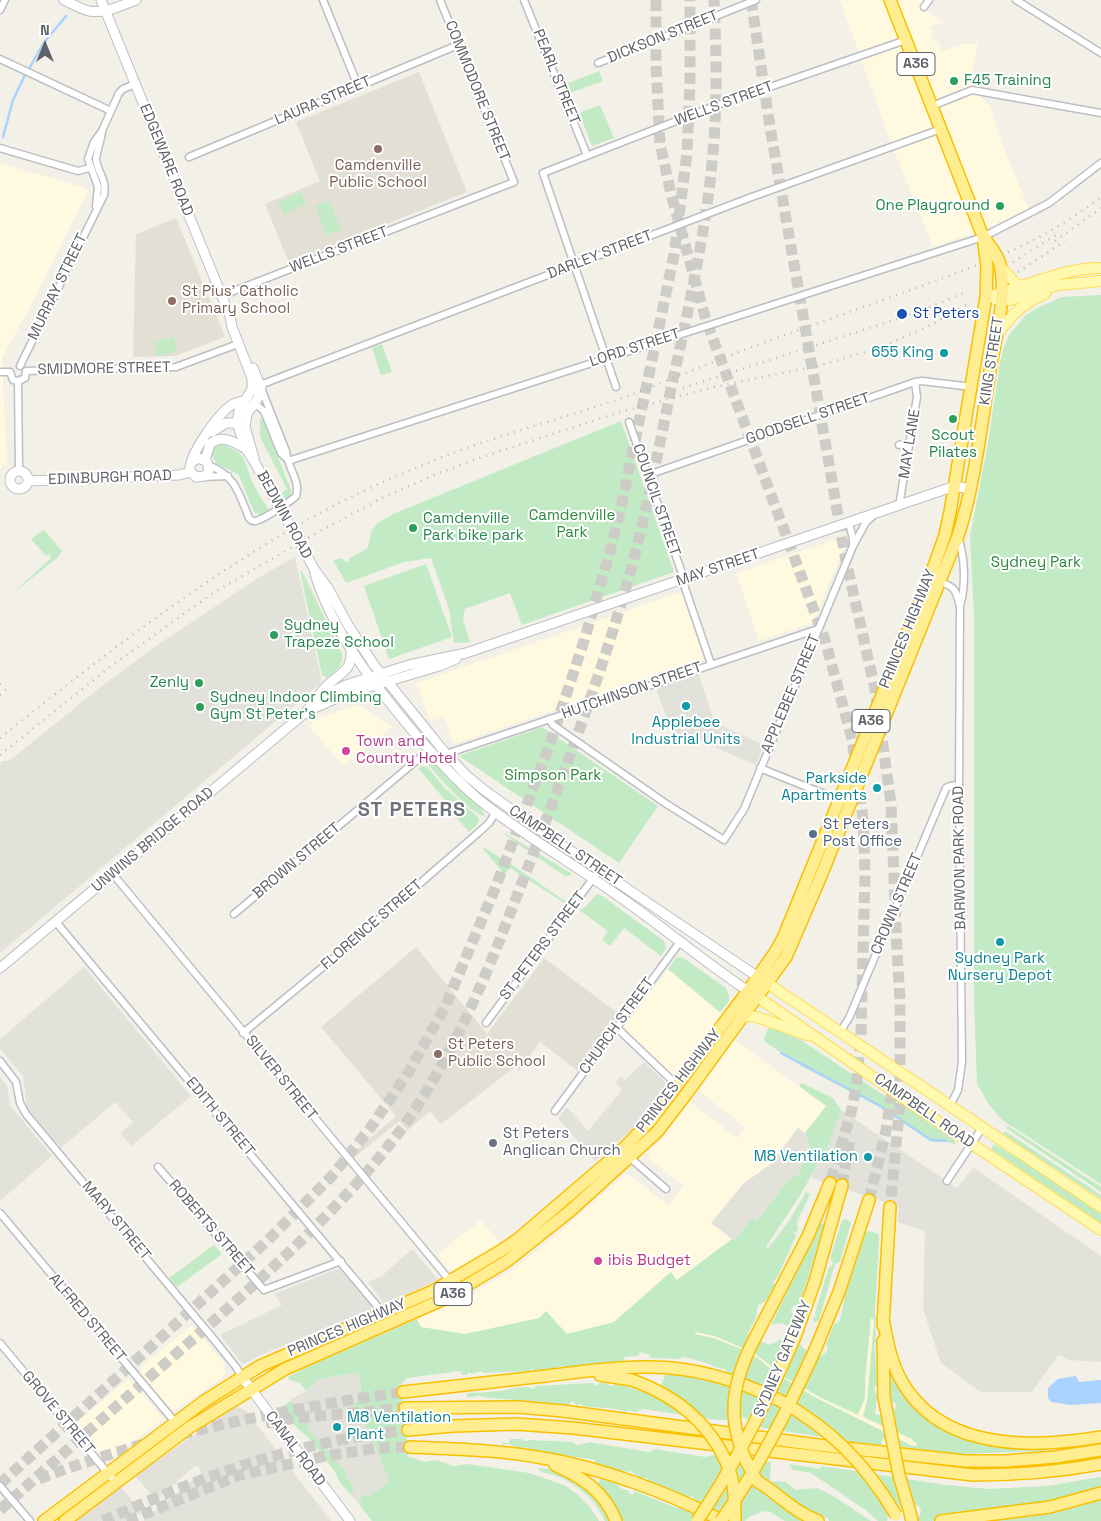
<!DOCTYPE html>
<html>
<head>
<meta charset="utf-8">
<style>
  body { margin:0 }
  #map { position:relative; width:1101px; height:1521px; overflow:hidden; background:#f2f0e7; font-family:"Space Grotesk",sans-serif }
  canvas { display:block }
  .north { position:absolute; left:20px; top:20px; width:50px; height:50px; -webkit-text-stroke:4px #fff; paint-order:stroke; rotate:0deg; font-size:14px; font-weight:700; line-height:20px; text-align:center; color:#5e6268 }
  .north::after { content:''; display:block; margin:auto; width:18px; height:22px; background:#5e6268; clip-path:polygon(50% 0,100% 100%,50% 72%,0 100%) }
</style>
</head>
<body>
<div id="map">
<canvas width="1101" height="1521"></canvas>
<div class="north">N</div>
</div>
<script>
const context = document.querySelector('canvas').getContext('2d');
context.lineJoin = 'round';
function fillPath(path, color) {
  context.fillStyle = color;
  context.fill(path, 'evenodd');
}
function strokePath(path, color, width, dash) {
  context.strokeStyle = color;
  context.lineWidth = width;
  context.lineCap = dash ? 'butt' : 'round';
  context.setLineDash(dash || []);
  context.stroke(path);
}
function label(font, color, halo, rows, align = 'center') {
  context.font = font + ' "Space Grotesk",sans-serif';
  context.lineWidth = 4;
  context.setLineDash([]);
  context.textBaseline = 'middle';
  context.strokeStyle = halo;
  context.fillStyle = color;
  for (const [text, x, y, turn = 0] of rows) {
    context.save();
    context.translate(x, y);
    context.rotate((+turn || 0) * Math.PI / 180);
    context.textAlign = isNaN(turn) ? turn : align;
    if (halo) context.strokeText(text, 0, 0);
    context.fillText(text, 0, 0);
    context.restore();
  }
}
fillPath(new Path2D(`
  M840 0H930L928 12 943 22 931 27 934 34 931 35 934 42 938 41 941 49H939L940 52 963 44H978L971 76 972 90 990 105 1003 146 1029 209 991 227 933 247 891 143Z
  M0 163 86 188 88 191 30 307 2 358 7 465H2V468H0Z
  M846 536 848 538 813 623 759 641 736 573Z
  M682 592 704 660 454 744 444 717 430 721 416 683Z
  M358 705 392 727 343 766 309 726 319 717Z
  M668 969 721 1014 678 1074H672L625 1029V1025Z
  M735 1040 826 1106 805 1133 797 1128 771 1164 743 1184 711 1223 732 1239 676 1280 670 1272 614 1322 607 1325 567 1334 539 1318 465 1334 421 1327 417 1319 471 1295 513 1269 538 1250 625 1175H629L668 1205 684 1186 650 1160 648 1152 662 1139 690 1102 737 1138 745 1127 699 1091Z
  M481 1220 500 1243 455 1271 449 1270 439 1258V1253Z
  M192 1325 224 1363 225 1373 222 1378 176 1409H171L140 1373 141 1367Z
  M129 1378 163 1419 107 1461 75 1424Z`), '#fffadf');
fillPath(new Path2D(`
  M295 557 321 677 320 684 0 953V765L2 761H9L102 686 153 648 258 578Z
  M698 673 715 723 764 745 756 765 696 739 673 736 656 688Z
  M84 967 191 1096 131 1146 120 1133 133 1122 115 1102 61 1148 27 1108 23 1076 0 1049V1039Z
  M644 1062 668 1085 649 1111 630 1131 595 1161 558 1118 567 1107 588 1131 622 1090 615 1082 621 1077 625 1080Z
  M0 1077 7 1086 10 1105 52 1156 0 1201Z
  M841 1110 957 1188 972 1169 974 1168 1101 1256V1362L1069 1360 1058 1355 1032 1392H981L941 1363 923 1309 925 1231 898 1222 899 1207 811 1178 828 1147Z
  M798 1128 805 1133 809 1146 798 1175 788 1180 757 1221 752 1218 735 1241 732 1239 711 1223 743 1184 771 1164Z
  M412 1249 439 1280 384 1304 368 1282 382 1276Z
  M337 1269 343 1270 371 1305V1309L261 1355 244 1364 241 1362 220 1335 282 1305 274 1294Z
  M358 1373 366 1429 371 1436 389 1481 368 1497 363 1493 359 1504 351 1495 355 1488 307 1426 309 1424 290 1400 306 1391 319 1379 325 1378 326 1380 328 1379V1377Z
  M239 1407 246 1411 331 1521H143L202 1472 196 1465 156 1500 135 1476 227 1412 234 1408Z
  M121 1487 141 1512 130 1521H77Z`), '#e2e2db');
fillPath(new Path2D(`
  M419 72 467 192 289 263 265 204 320 181 296 122Z
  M176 218 225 337 175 356 133 357 136 234Z
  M416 947 487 1034 544 958 619 1014 578 1071 540 1042 519 1071 515 1067 441 1124 430 1111 408 1130 399 1121 355 1157 352 1154 396 1116 321 1027Z`), '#e2e0d5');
fillPath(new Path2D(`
  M599 71 603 81 570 93 566 84Z
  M600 105 614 138 592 146 579 113Z
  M301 192 306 204 284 214 278 202Z
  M329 201 341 229 327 235 315 206Z
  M1101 295V1184L1002 1120 988 1103 977 1084 974 999V616L970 536 988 443 1000 362 1004 347 1009 335 1026 315 1037 308 1062 297Z
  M174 337 177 351 157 356 154 342Z
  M382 344 392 372 381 375 372 348Z
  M260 419H263L291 490V495L285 500 281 493 287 489 260 437Z
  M621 421 674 572 522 625 510 593 465 609 463 620 470 642 454 643 449 609 431 558 404 562 346 583 333 560 341 558 348 563 350 558 368 548 371 532 376 524 393 514Z
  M228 443 227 447C249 454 245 468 254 485 258 494 264 502 269 510L260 515 254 512 239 475 217 464 211 454 216 444Z
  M44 530 62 551 57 558 13 593 51 558 49 554 46 556 31 539Z
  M426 564 452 637 389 659 364 586Z
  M300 571H302L342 654C344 666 335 671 327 678L322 675Z
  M542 727 658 806 619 863 459 756Z
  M429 761 437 765 449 780 481 807 485 817C467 811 440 778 427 763Z
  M423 766 427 767 445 788 479 818 477 825 469 832 451 811 445 800 418 768Z
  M505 833 572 874 570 876H565L508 837 504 834Z
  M481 846 511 864 568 903 566 904 510 868 504 874Z
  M597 894 601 895 664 941 666 948 661 956 624 928 610 946 602 940 608 931 579 910 584 908Z
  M682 957 726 988 729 996V1001L720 1012 668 969 676 958Z
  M769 1027 801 1040 885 1096 908 1107 953 1137 956 1145 949 1142 930 1141 885 1110 801 1066 765 1042 764 1038Z
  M802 1083 833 1098 841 1110 828 1147 799 1197 767 1245V1250L789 1221 806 1192 810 1194 797 1222 798 1230 794 1233 796 1236 778 1276 773 1282 775 1285 766 1301 758 1305 755 1320 747 1334 769 1345 783 1339 801 1345 810 1354 822 1356 827 1351 828 1347 826 1345 834 1324 840 1321 847 1286 865 1232C869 1230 875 1232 879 1235V1241L875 1312 876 1342 874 1344 875 1351 877 1385C871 1391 877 1392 879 1398L877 1400 875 1414C883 1417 892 1415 896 1407L895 1402H889L887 1375H891L899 1388 927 1417 1044 1448 1045 1451 958 1454 897 1446V1441L882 1439 881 1446 763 1428 743 1417H731L726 1420H717L643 1409 636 1412 627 1410V1412C614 1407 597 1408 583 1406L581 1404 576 1405 574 1402H571L569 1405 481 1397 479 1395 474 1397H467V1393C478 1393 489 1392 499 1391 511 1390 523 1384 534 1389L535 1386 593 1383 596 1386 600 1383H607L610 1386 621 1385 646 1393 651 1382 661 1386 666 1373C709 1378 739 1388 778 1405L783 1395 770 1386H762L726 1371 724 1368 722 1369 706 1363 695 1360 694 1359 683 1357 680 1359 650 1358V1355L640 1352 638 1356 625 1357 623 1361 564 1368 562 1366 558 1367 557 1369 537 1371 531 1369 530 1371 483 1373V1371L472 1374 469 1372 467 1375H462L460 1371 407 1378 401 1384 409 1458H414L424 1462 437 1460 453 1466 467 1464 529 1473 564 1485 577 1494 589 1506 599 1521H372L359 1504 363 1493 368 1497 389 1481 371 1436 354 1406 361 1391 358 1373 328 1377V1379L325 1380V1378L319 1379 306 1391 300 1383 290 1380 288 1377 307 1367 417 1319 421 1327 465 1334 539 1318 546 1311 567 1334 614 1322 671 1272 677 1280 732 1239 735 1240 752 1218 757 1221 788 1180 798 1175 809 1146 805 1133 826 1106 799 1086ZM871 1318 874 1320 867 1400 863 1416 865 1418 912 1439 911 1445 813 1396 772 1370 758 1358 744 1350 714 1338 695 1334 700 1333 714 1336 754 1353 786 1378 821 1398 858 1415 865 1398V1378Z
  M1008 1126 1101 1187V1192L1006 1128Z
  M1005 1131 1101 1195V1199L1003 1134Z
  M994 1144 1028 1164 1101 1213V1223L991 1149Z
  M844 1219 850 1221 851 1223 840 1262 835 1264 819 1320 814 1323 813 1318 816 1315 815 1313 829 1267 832 1266 833 1262 830 1259 841 1223Z
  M821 1223 825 1224 799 1305 793 1306 791 1311 795 1318 790 1329C785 1322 778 1323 771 1325Z
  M214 1245 222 1254 177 1287 169 1278Z
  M291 1401 309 1424 307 1427 347 1473 345 1475 355 1488 351 1495 341 1484 335 1472 310 1439 297 1428 281 1407Z
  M502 1439 503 1443H509L510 1439H522L523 1441H528L529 1440 572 1442C578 1448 582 1442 589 1443V1442L649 1452 655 1449 705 1457 714 1455 771 1462 770 1481 786 1482 796 1490 817 1488 833 1496 871 1521H829L828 1519 820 1516 818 1521H785L770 1512 764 1511 749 1517 745 1521H621L611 1499 598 1485 601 1477 619 1486 620 1488 629 1491 628 1493 633 1495 634 1491 674 1507 693 1512 697 1502 692 1496 688 1498 649 1482 647 1478H639L631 1471 623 1472 596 1464 595 1460C588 1458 583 1459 576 1457L574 1458 569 1455 564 1456 528 1449 527 1447 523 1448 512 1446 510 1444 502 1445Z
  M789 1464 820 1469 821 1466 946 1485 988 1489 1047 1486 1101 1477V1489L1071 1499 951 1521H918L917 1517 920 1515 921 1511 919 1506C909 1502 897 1508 888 1513L887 1521H878L867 1511 811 1473 793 1470Z
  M538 1468 549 1469 567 1475V1479L570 1478 574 1481V1484L586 1487 595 1496V1501L599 1500 611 1521H605C594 1496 568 1476 541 1472Z
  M1101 1499V1521H990L1036 1516Z`), '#c2ebc5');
fillPath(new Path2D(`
  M871 1318 874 1320 867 1400 863 1416 865 1418 911 1439 917 1444 916 1446 911 1445 813 1396 772 1370 758 1358 744 1350 714 1338 695 1334V1332L714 1336 754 1353 786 1378 821 1398 858 1415 865 1398Z`), '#fef8d6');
fillPath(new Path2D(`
  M1076 1376 1079 1382 1101 1380V1403L1071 1405 1051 1402 1048 1398V1388L1058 1379Z`), '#aad2ff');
strokePath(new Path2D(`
  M30 67 43 44 66 16
  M3 137 13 100 25 75
  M781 1053 877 1104 931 1140 946 1141`), '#aad2ff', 2.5);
strokePath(new Path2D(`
  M656 0V65L660 144 671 194 706 320 825 640 852 739 863 819 865 873 861 1032 857 1081 852 1109 830 1183
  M751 0 770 127 846 561 875 689 878 709
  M880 725 891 803 897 951 900 1001V1105L890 1207
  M842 1185 850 1137
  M869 1200 886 1131 893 1083
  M266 1423 296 1418 405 1408
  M39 1479C155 1434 280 1410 403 1392
  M0 1484 267 1241 332 1176 371 1127 408 1073 445 1007 494 891 550 744 584 641 609 555 622 503 674 255 687 153 690 82V0
  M0 1510C71 1446 144 1382 216 1319 279 1262 342 1206 394 1139 458 1055 494 955 532 857 567 765 602 672 629 577 646 515 658 452 671 389 690 301 711 212 715 122 717 82 716 41 714 0
  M103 1521C199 1477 302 1440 408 1430
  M127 1521 240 1475 326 1456 378 1448 410 1447`), '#cdccc7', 11, [11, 5.5]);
const street = new Path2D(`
  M323 0 358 86
  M524 0 587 155
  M1016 0 1101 53
  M924 7 929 0
  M0 10 5 0
  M0 59 111 111
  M598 63 756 0
  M932 106 972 90 1101 113
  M0 148 78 171 90 168
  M189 157 458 45
  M96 206 98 187 88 159 94 142 102 131 119 93 123 89 135 84
  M221 296 514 182 440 0
  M20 366 104 195C107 179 98 174 96 159 96 155 102 137 102 131
  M26 371 176 367 238 344
  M0 372H10
  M10 372 13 380 18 381
  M18 381 19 470
  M18 381 25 378 26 371
  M260 385 749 198 941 129
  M616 387 543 173 712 107 906 40
  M254 403 264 411 281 453 287 459
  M629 422 684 579 685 588 711 664
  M899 445 910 443
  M288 461 983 237 1049 203 1101 163
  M208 465C235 475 239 493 249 518 251 520 252 522 256 521 264 519 290 502 296 496 301 481 287 467 286 451L261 388
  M648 475 915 382 922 381 972 387
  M202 477 228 476
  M899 506 917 397 915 382
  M849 523 853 539V545
  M958 537C965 558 966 584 960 606
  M938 581C955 587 956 589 960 607L959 785 962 1062 958 1090 950 1106
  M549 719 553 725 665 803 724 840 744 809 853 546 866 522 873 516
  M446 754 818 629
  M760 768 839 800
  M112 873 451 1282
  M234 914 429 750
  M56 922 383 1313
  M486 1023 600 869
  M616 1027 678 1086
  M840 1032 849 1018 946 788 950 786 959 785
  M243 1033 335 957 478 833 489 823 496 812
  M0 1061 16 1082 20 1103 26 1114 216 1342 236 1367 242 1377
  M555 1111 680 942
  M628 1156 666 1189
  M158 1167 264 1290 341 1261
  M947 1181 982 1128
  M0 1213 175 1422
  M0 1343 116 1483
  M0 1486 30 1521`);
const secondary = new Path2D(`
  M64 0C72 4 81 9 89 11 105 14 122 5 136 0
  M101 0 230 316 232 327 252 378V389L239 411 237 423 246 449 254 461 272 494
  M253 368 261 388 258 398 247 414 245 427 254 458
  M212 432 226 423H237
  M205 460 210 444C222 434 234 442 246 449
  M193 461 199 458 207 462 209 471 205 476 196 477 190 471C188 456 217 416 230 406 234 403 239 402 244 401
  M10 480a9 9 0 1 1 18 0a9 9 0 1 1-18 0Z
  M29 481 179 475 191 472
  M305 552 314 569 328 588 348 625 374 665 442 749 466 775 484 790 543 832 758 977
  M315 574C334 635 376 687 417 736 436 758 455 779 477 798 521 834 571 862 617 895 662 926 703 961 748 991
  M317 698C321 692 325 687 331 682 344 671 352 669 351 650
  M308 711 346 694 439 666 456 659
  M0 968 306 712 315 700 346 685 409 665 466 653 955 486 970 489
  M242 1377 350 1521`);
const primary = new Path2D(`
  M1001 267 1015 283 1022 286
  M986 297C1025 288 1060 268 1101 268
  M995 299 1010 300 1058 285 1101 281
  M996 336C1010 317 1023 302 1045 294
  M761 979 1101 1207
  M752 993 919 1109 1101 1230
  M742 1018 749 1016 757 1017 807 1035`);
const highway = new Path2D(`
  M883 1319C887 1339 890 1359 900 1378 938 1450 1030 1449 1101 1437
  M883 1325 890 1207
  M756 1336 808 1236 830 1183
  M795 1337 815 1281 842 1185
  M883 1341 884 1397
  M815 1350 839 1292 869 1200
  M600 1375 632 1380 649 1387
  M403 1392C450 1387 498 1381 546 1376 578 1372 611 1367 644 1367 691 1366 736 1379 779 1400
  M405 1408 519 1407 563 1411 818 1445 965 1461H1006L1055 1457 1101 1450
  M408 1430 453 1426 516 1424 573 1428 973 1475C1016 1475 1058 1472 1101 1464
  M410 1447C454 1449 500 1450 543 1458 603 1468 669 1493 723 1521
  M555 1465C582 1477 605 1492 616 1521
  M757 1481C780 1495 791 1510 818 1521
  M909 1509 912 1521
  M44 1521 203 1402 260 1366 433 1291 502 1250 518 1239 622 1150 651 1120 748 991 776 951 784 936 930 577 945 535 950 512 986 297 987 267 983 237
  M65 1521 190 1427 285 1369 444 1299 507 1261 570 1211 657 1132 687 1093 786 957 821 876 958 536C975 483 981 426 990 371 995 340 1006 300 1001 269 999 253 985 243 980 229L890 0
  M941 1521 1050 1507 1101 1493`);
strokePath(street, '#bbbec3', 9);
strokePath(secondary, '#bcbfc5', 11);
strokePath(primary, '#fedd54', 12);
strokePath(highway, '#f9c000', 14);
strokePath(street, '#fff', 6);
strokePath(secondary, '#fff', 9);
strokePath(primary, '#fff9af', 10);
strokePath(highway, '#ffed91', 11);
strokePath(new Path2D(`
  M1055 241 1101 208
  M1008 252C1041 238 1072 219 1101 197
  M1013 262 1059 233
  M1018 272 1065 241
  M683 388 888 322 920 311 966 292
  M0 684 3 682
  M0 695 9 687
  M0 738C109 651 218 565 343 501 386 480 430 461 475 445 522 429 569 416 616 400 660 385 701 366 744 350 822 321 900 295 977 265
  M0 755 110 667 213 593 320 531 386 496 434 475 479 458 620 412 714 387 821 365 879 348 931 325 971 302`), '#b8b9b9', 2.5, [1, 6]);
const secondaryBridge = new Path2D(`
  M272 494 305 552`);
const highwayBridge = new Path2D(`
  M756 1336C728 1388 725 1429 757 1481
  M649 1387C687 1404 718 1434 731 1475 735 1490 735 1505 735 1521
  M884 1397 899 1475 909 1509
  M779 1400C831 1429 865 1463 896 1515
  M697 1521C736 1464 767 1401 795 1337
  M721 1521C759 1467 788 1409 815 1350`);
strokePath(secondaryBridge, '#bcbfc5', 11, []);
strokePath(highwayBridge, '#f9c000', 14, []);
strokePath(secondaryBridge, '#fff', 9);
strokePath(highwayBridge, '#ffed91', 11);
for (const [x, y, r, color] of [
  [954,81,5,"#2e9e5b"],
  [378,149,5,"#8d6e63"],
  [1000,206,5,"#2e9e5b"],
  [172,301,5,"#8d6e63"],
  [902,314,6,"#1a4fb4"],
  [944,353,5,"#0f9aa8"],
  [953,419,5,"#2e9e5b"],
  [413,528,5,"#2e9e5b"],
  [274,635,5,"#2e9e5b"],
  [199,683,5,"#2e9e5b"],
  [686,706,5,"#0f9aa8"],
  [200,707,5,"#2e9e5b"],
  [346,751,5,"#d1479c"],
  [877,788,5,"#0f9aa8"],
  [813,834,5,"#5c6f8a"],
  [1000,942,5,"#0f9aa8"],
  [438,1054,5,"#8d6e63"],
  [493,1143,5,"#6b7280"],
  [868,1157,5,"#0f9aa8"],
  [598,1261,5,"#d1479c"],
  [337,1427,5,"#0f9aa8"]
]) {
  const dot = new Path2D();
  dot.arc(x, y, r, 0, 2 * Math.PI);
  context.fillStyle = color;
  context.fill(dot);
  strokePath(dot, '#fff', 2);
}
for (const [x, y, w] of [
  [916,64,38],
  [871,721,38],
  [453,1294,38]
]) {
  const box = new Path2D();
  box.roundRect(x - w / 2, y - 11.5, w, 23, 4);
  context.fillStyle = '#fff';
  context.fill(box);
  strokePath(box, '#5e6268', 1);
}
label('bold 14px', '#5e6268', null, [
  ["A36",916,64],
  ["A36",871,721],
  ["A36",453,1294]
]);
label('15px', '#5e6268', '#fff', [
  ["DICKSON STREET",663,37,-22],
  ["PEARL STREET",556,77,68],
  ["COMMODORE STREET",477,91,68],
  ["LAURA STREET",323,101,-23],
  ["WELLS STREET",724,104,-20],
  ["EDGEWARE ROAD",166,160,68],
  ["WELLS STREET",339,250,-21],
  ["DARLEY STREET",600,255,-21],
  ["MURRAY STREET",58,287,-64],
  ["LORD STREET",635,348,-18],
  ["KING STREET",992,361,-81],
  ["SMIDMORE STREET",104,369,-1],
  ["GOODSELL STREET",808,419,-19],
  ["MAY LANE",910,444,-81],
  ["EDINBURGH ROAD",110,478,-2],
  ["COUNCIL STREET",656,500,71],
  ["BEDWIN ROAD",284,515,61],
  ["MAY STREET",718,568,-19],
  ["PRINCES HIGHWAY",908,629,-68],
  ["HUTCHINSON STREET",632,691,-19],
  ["APPLEBEE STREET",791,694,-67],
  ["UNWINS BRIDGE ROAD",153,840,-40],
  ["CAMPBELL STREET",565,846,34],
  ["BARWON PARK ROAD",960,858,-91],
  ["BROWN STREET",297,861,-40],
  ["CROWN STREET",897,904,-67],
  ["FLORENCE STREET",372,925,-41],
  ["ST PETERS STREET",543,946,-53],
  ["CHURCH STREET",617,1026,-54],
  ["SILVER STREET",281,1078,51],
  ["PRINCES HIGHWAY",679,1081,-52],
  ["CAMPBELL ROAD",924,1111,35],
  ["EDITH STREET",220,1117,50],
  ["MARY STREET",116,1221,50],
  ["ROBERTS STREET",211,1228,49],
  ["ALFRED STREET",87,1318,50],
  ["PRINCES HIGHWAY",347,1328,-23],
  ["SYDNEY GATEWAY",783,1359,-67],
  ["GROVE STREET",58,1413,50],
  ["CANAL ROAD",295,1449,53]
]);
label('15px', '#27864d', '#fff', [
  ["F45 Training",964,81],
  ["One Playground",990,206,"right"],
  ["Scout",953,436,"center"],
  ["Pilates",953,453,"center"],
  ["Camdenville",423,519],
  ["Park bike park",423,536],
  ["Sydney",284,626],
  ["Trapeze School",284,643],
  ["Zenly",189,683,"right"],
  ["Sydney Indoor Climbing",210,698],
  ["Gym St Peter’s",210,715]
], 'left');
label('15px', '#785e54', '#fff', [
  ["Camdenville",378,166,"center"],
  ["Public School",378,183,"center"],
  ["St Pius' Catholic",182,292],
  ["Primary School",182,309],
  ["St Peters",448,1045],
  ["Public School",448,1062]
], 'left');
label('15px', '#164399', '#fff', [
  ["St Peters",913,314]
], 'left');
label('15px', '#0d838f', '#fff', [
  ["655 King",934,353],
  ["Applebee",686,723,"center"],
  ["Industrial Units",686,740,"center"],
  ["Parkside",867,779],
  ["Apartments",867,796],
  ["Sydney Park",1000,959,"center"],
  ["Nursery Depot",1000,976,"center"],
  ["M8 Ventilation",858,1157],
  ["M8 Ventilation",347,1418,"left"],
  ["Plant",347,1435,"left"]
], 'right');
label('15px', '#2e873a', '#fff', [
  ["Camdenville",572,516],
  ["Park",572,533],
  ["Sydney Park",1036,563],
  ["Simpson Park",553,776]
]);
label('15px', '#b23c85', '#fff', [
  ["Town and",356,742],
  ["Country Hotel",356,759],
  ["ibis Budget",608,1261]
], 'left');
label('15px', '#4e5e75', '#fff', [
  ["St Peters",823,825],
  ["Post Office",823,842]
], 'left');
label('15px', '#5b616d', '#fff', [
  ["St Peters",503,1134],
  ["Anglican Church",503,1151]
], 'left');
context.letterSpacing = '1px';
label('bold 20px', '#6f747b', '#fff', [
  ["ST PETERS",412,811]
]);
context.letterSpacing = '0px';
</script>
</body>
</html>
